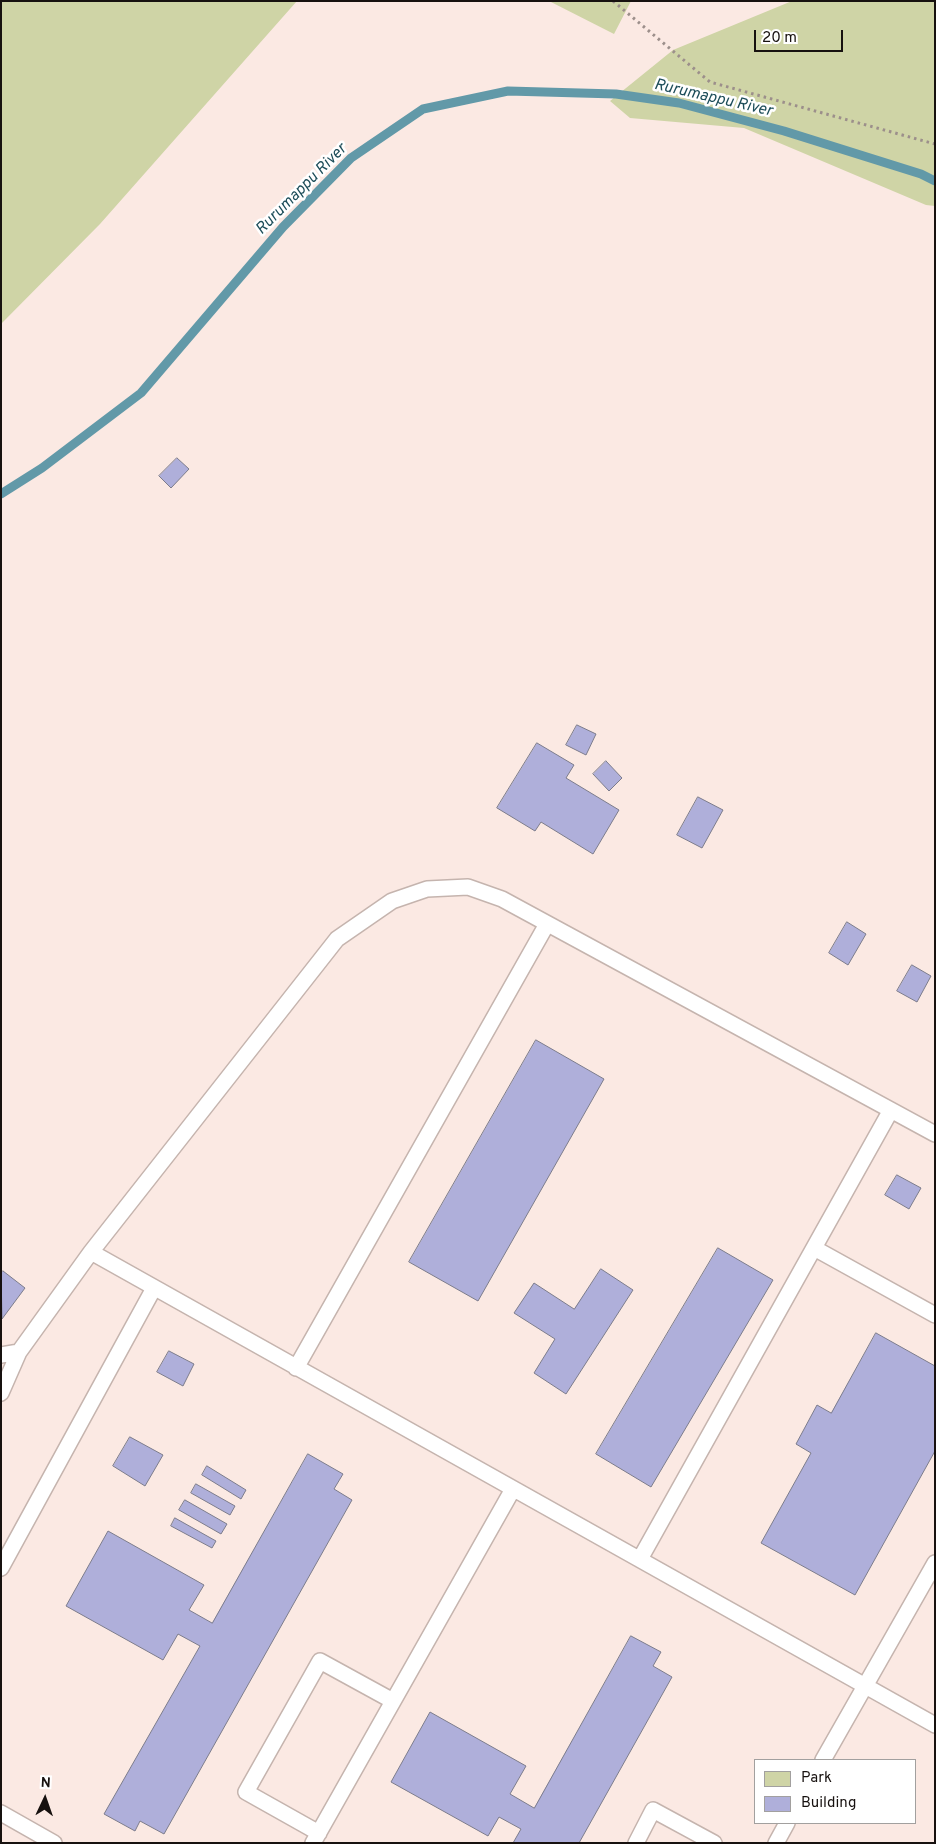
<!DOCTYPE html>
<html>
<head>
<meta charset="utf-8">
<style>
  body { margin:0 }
  #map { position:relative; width:936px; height:1844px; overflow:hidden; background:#fbe9e3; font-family:Overpass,sans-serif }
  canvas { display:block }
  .frame { position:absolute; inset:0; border:2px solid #17110f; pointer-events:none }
  .legend { position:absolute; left:754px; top:1759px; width:162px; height:65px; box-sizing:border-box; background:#fff; border:1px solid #a2a09f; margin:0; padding:6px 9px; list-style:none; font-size:15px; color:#17110f }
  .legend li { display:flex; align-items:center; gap:10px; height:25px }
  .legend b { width:25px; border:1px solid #a2a09f }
  .north { position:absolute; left:20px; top:1774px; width:50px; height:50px; -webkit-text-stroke:4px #fff; paint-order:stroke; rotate:3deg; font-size:14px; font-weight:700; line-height:20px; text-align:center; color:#17110f }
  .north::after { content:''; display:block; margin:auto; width:18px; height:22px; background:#17110f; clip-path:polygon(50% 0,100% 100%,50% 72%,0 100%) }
  .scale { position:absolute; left:754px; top:30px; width:89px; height:22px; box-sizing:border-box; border:2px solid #17110f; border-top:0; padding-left:6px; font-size:15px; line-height:18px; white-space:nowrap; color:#17110f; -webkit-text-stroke:4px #fff; paint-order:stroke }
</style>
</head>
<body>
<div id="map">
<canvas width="936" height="1844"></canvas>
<div class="frame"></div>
<ul class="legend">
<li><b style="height:14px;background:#cfd4a6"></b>Park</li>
<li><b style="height:14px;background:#afafda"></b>Building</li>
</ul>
<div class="north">N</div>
<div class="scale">20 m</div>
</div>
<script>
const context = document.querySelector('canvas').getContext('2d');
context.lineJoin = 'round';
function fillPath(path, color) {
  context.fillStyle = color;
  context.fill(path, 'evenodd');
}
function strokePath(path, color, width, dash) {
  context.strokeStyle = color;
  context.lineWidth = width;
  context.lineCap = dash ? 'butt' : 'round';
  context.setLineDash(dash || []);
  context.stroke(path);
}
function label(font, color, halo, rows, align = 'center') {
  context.font = font + ' Overpass,sans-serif';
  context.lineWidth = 5;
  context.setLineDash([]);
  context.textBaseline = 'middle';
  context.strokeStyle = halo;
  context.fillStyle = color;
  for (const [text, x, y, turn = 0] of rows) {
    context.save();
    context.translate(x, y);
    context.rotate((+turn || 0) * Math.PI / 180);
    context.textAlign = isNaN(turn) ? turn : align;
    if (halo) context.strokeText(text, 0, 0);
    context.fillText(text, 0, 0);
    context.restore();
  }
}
fillPath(new Path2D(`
  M1 1H297L100 224 1 324Z
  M549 1H631L614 34Z
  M792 1H935V206L926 205 744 128 630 118 610 101 673 50Z`), '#cfd4a6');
strokePath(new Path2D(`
  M1 494 42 468 141 393 283 227 351 158 423 109 508 91 616 94 679 103 784 131 921 174 935 181`), '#6299a8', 9);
const building = new Path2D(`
  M177 458 189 469 171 488 159 476Z
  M577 725 596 734 586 755 566 745Z
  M537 743 574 765 566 778 619 810 593 854 541 822 535 831 497 808Z
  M606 761 622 778 609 791 593 774Z
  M698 797 723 810 702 848 677 835Z
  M847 922 866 934 848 965 829 953Z
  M912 965 931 976 917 1002 897 991Z
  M536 1040 604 1079 478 1301 409 1262Z
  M897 1175 921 1188 909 1209 885 1195Z
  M718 1248 773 1280 651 1487 596 1454Z
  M601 1269 633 1290 566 1394 534 1373 555 1339 514 1313 534 1283 574 1309Z
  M3 1271 25 1288 2 1319 1 1273Z
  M876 1333 935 1366V1451L855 1595 761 1543 811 1453 796 1444 817 1405 831 1413Z
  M169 1351 194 1364 183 1386 157 1372Z
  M130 1437 163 1455 145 1486 113 1466Z
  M308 1454 343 1474 334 1489 352 1500 164 1834 140 1821 135 1831 104 1814 200 1646 178 1634 163 1660 66 1606 108 1531 204 1585 189 1610 212 1623Z
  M207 1466 246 1490 241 1499 202 1475Z
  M196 1484 235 1506 230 1515 191 1493Z
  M185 1500 227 1524 221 1534 179 1510Z
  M175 1518 216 1541 212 1548 171 1526Z
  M631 1636 661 1652 653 1666 672 1677 579 1843H513L521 1829 499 1817 488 1836 391 1782 430 1712 526 1766 510 1794 534 1808Z`);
fillPath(building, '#afafda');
strokePath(building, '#7c7c8b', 1);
const lane = new Path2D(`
  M814 1248 935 1315
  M91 1252 935 1725
  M1 1355 19 1352
  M296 1368 547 924
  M1 1393 19 1352 91 1252 337 939 392 901 427 889 468 887 502 899 935 1134
  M640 1559 891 1110
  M1 1568 154 1288
  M823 1760 935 1563
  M1 1813 54 1843
  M319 1833 246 1792 320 1661 393 1701
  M313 1843 513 1489
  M636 1843 653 1810 714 1843
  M776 1843 787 1823`);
strokePath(lane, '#c5b4ae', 18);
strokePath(new Path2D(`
  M613 1 710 82 935 144`), '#9c8f8b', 3, [2.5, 4]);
strokePath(lane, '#fff', 15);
label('italic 16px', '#1d4d59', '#fff', [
  ["Rurumappu River",713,99,13],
  ["Rurumappu River",302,190,-45]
]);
</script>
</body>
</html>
